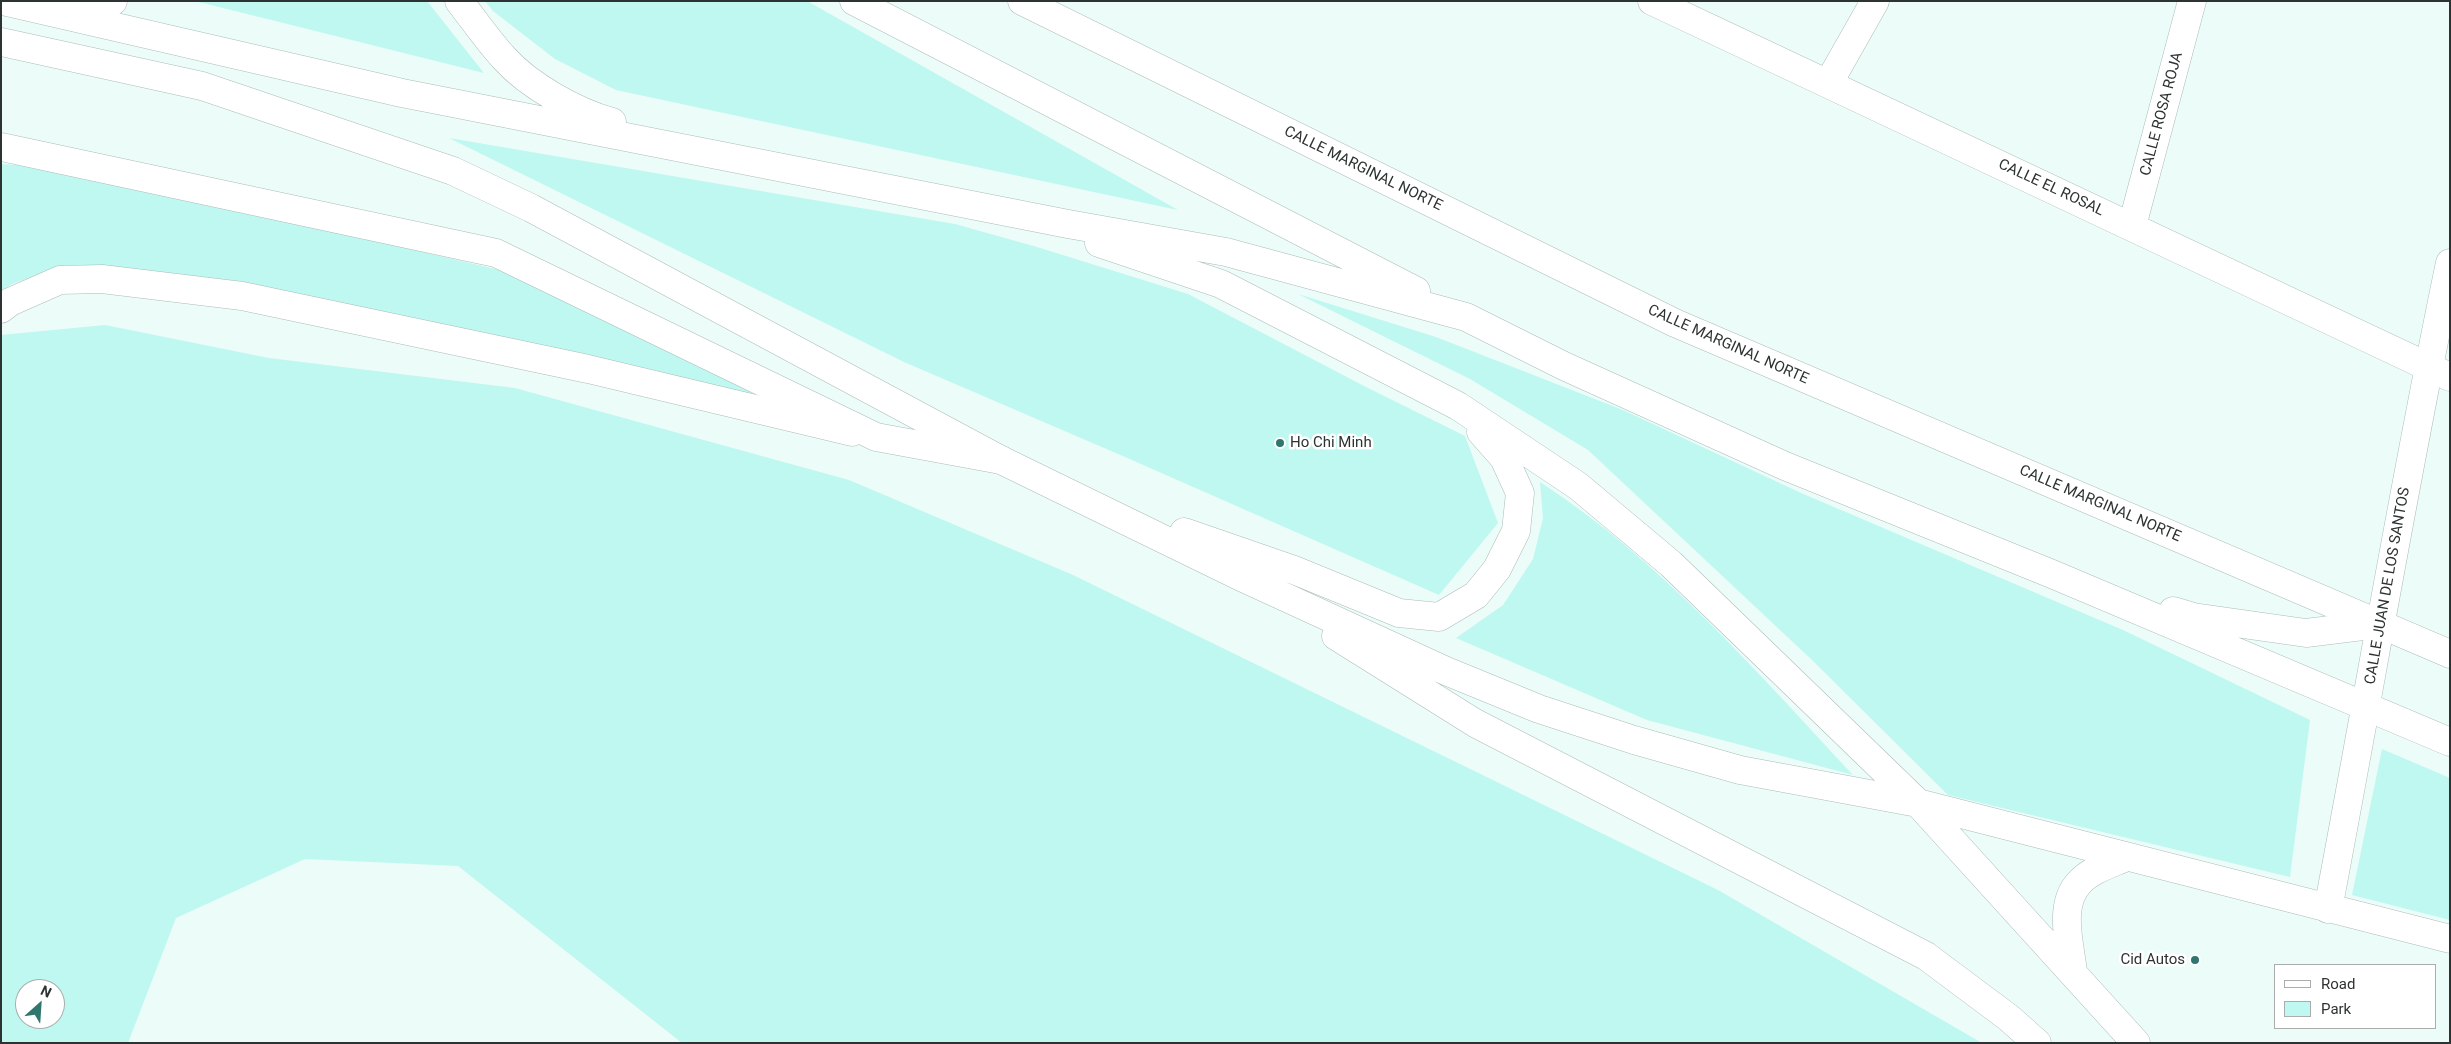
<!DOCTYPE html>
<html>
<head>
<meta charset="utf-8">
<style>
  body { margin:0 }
  #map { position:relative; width:2451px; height:1044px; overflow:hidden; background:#ecfcf9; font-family:Roboto,sans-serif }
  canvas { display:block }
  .frame { position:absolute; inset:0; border:2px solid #2d3332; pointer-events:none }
  .legend { position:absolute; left:2274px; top:964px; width:162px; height:65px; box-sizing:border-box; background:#fff; border:1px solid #abadad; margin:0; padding:6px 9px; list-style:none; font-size:15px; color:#2d3332 }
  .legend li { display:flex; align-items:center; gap:10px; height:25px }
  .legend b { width:25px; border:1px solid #abadad }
  .north { position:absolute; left:15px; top:979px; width:50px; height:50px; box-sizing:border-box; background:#fff; border:1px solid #abadad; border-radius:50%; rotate:26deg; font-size:14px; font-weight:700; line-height:20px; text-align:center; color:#2d3332 }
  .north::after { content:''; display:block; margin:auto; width:18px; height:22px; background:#2f766e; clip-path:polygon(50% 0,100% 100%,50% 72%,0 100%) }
</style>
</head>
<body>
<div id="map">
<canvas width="2451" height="1044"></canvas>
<div class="frame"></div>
<ul class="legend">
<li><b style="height:6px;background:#fff"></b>Road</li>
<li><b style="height:14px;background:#bff8f0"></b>Park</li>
</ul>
<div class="north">N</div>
</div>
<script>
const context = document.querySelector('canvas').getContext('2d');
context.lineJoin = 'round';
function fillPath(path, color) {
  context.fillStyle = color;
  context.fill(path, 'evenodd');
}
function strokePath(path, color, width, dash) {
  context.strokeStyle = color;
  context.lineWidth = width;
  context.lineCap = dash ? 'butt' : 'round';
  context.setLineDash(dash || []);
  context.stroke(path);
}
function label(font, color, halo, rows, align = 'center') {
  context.font = font + ' Roboto,sans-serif';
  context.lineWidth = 5;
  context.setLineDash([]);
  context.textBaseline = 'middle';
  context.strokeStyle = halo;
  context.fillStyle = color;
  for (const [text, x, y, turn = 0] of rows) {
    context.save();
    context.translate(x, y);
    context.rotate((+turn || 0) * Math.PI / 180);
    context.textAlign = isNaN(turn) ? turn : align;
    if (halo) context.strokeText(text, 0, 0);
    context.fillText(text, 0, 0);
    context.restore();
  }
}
fillPath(new Path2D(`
  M195 1H427L484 73Z
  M485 1H807L1178 210 616 90 555 59 493 11Z
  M449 138 955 224 1037 247 1188 294 1366 387 1465 436 1498 523 1439 595 1125 457 904 362Z
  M1 164 31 166 196 199 504 271 720 357 756 399 654 370 135 269 66 265 12 284 1 291Z
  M1298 294 1436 337 1623 410 1801 493 2123 630 2310 720 2290 877 1948 795 1812 660 1588 450 1470 379Z
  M105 325 269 358 515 388 849 480 1073 575 1718 890 1982 1043H682L458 866 305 859 176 918 128 1043H1V335ZM25 989H55V1019H25Z
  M1540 482C1660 560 1756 671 1853 775L1647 720 1456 638 1503 605 1533 559 1543 518Z
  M2382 749 2450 778V920L2352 895Z`), '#bff8f0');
const street = new Path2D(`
  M1022 1 1675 323 2450 654
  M1652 1 2450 377
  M1828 84 1875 1
  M2132 226 2192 1`);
const secondary = new Path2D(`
  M2328 909C2369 694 2405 477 2450 263`);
const primary = new Path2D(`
  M3 1 402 93 1068 224 1226 252 1466 317 1564 366 1785 466 2052 574 2450 742
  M459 1C474 20 488 41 504 58 529 86 576 112 612 122
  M854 1 1416 291
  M65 12 113 1
  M1 42 202 86 453 171 531 208 1001 460 1237 575 1446 671 1539 709 1634 740 1740 770 1918 803 2450 939
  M1099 243 1221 284 1458 406 1578 486 1671 564 1918 803 2136 1043
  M1 309 10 302 60 280 102 279 242 296 588 369 852 432
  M1184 532 1294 570 1399 613 1439 617 1476 595 1497 569 1516 531 1520 493 1504 458 1481 432
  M2173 611 2193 617 2306 633 2379 624
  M1336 636 1475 723 1926 956 2009 1018 2037 1043
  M2073 972C2070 945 2058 905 2079 883 2090 870 2111 864 2126 857`);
const highway = new Path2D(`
  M1 147 496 253 876 437 1001 460`);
strokePath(street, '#acbcb9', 29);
strokePath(secondary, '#acbcb9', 29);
strokePath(primary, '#acbcb9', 29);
strokePath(highway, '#acbcb9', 29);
strokePath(street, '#fff', 28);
strokePath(secondary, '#fff', 28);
strokePath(primary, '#fff', 28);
strokePath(highway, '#fff', 28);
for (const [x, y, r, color] of [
  [1280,443,5,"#2f766e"],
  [2195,960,5,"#2f766e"]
]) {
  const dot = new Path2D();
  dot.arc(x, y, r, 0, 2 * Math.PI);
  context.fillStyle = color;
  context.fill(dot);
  strokePath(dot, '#fff', 2);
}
label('15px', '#2d3332', '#fff', [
  ["CALLE ROSA ROJA",2162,114,-75],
  ["CALLE MARGINAL NORTE",1363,169,26],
  ["CALLE EL ROSAL",2051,188,25],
  ["CALLE MARGINAL NORTE",1728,345,24],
  ["CALLE MARGINAL NORTE",2100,504,23],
  ["CALLE JUAN DE LOS SANTOS",2388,586,-80]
]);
label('15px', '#2d3332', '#fff', [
  ["Ho Chi Minh",1290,443],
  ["Cid Autos",2185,960,"right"]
], 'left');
</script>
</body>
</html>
